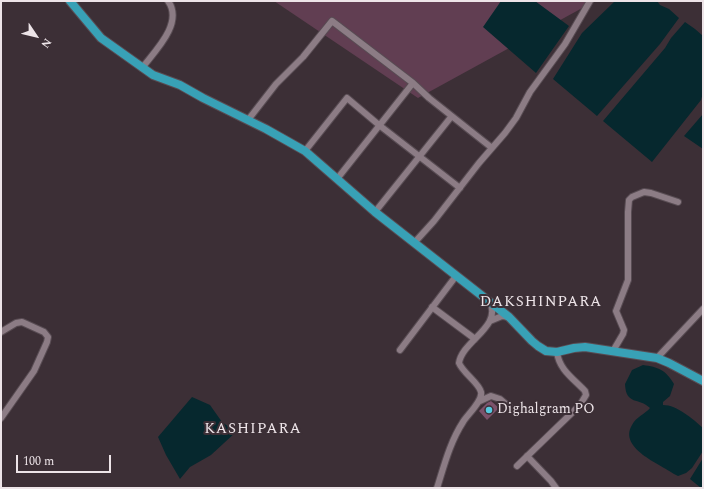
<!DOCTYPE html>
<html>
<head>
<meta charset="utf-8">
<style>
  body { margin:0 }
  #map { position:relative; width:704px; height:489px; overflow:hidden; background:#3c2f36; font-family:Spectral,serif }
  canvas { display:block }
  .frame { position:absolute; inset:0; border:2px solid #ede4e8; pointer-events:none }
  .north { position:absolute; left:16px; top:16px; width:40px; height:40px; -webkit-text-stroke:3px #3c2f36; paint-order:stroke; rotate:125deg; font-size:11px; font-weight:700; line-height:16px; text-align:center; color:#ede4e8 }
  .north::after { content:''; display:block; margin:auto; width:14px; height:18px; background:#ede4e8; clip-path:polygon(50% 0,100% 100%,50% 72%,0 100%) }
  .scale { position:absolute; left:16px; top:455px; width:95px; height:18px; box-sizing:border-box; border:2px solid #ede4e8; border-top:0; padding-left:5px; font-size:12px; line-height:14px; white-space:nowrap; color:#ede4e8; -webkit-text-stroke:3px #3c2f36; paint-order:stroke }
</style>
</head>
<body>
<div id="map">
<canvas width="704" height="489"></canvas>
<div class="frame"></div>
<div class="north">N</div>
<div class="scale">100 m</div>
</div>
<script>
const context = document.querySelector('canvas').getContext('2d');
context.lineJoin = 'round';
function fillPath(path, color) {
  context.fillStyle = color;
  context.fill(path, 'evenodd');
}
function strokePath(path, color, width, dash) {
  context.strokeStyle = color;
  context.lineWidth = width;
  context.lineCap = dash ? 'butt' : 'round';
  context.setLineDash(dash || []);
  context.stroke(path);
}
function label(font, color, halo, rows, align = 'center') {
  context.font = font + ' Spectral,serif';
  context.lineWidth = 4;
  context.setLineDash([]);
  context.textBaseline = 'middle';
  context.strokeStyle = halo;
  context.fillStyle = color;
  for (const [text, x, y, turn = 0] of rows) {
    context.save();
    context.translate(x, y);
    context.rotate((+turn || 0) * Math.PI / 180);
    context.textAlign = isNaN(turn) ? turn : align;
    if (halo) context.strokeText(text, 0, 0);
    context.fillText(text, 0, 0);
    context.restore();
  }
}
fillPath(new Path2D(`
  M274 1H595L418 98Z`), '#613e52');
fillPath(new Path2D(`
  M501 1H535L569 26 536 73 483 27Z
  M615 1H657L660 5 669 9 679 18 660 44 597 116 553 79 582 33Z
  M685 22 695 29 703 36V93L701 100 652 162 603 121 665 48 671 38Z
  M703 114V149L684 136Z
  M643 365C658 367 666 370 674 384L670 396 663 402V405C677 405 693 419 703 428V451L692 468 686 473 678 476 674 474C660 464 618 448 632 425 636 417 645 414 650 408 639 397 626 406 625 384L632 370Z
  M192 397 210 405 222 422 236 432 211 455 190 467 180 479 166 455 158 437Z
  M703 458V488H701L690 479Z`), '#06282e');
fillPath(new Path2D(`
  M491 401 499 408 487 420 479 411 487 403Z`), '#7c526b');
const minor = new Path2D(`
  M142 68C155 51 184 23 168 1
  M248 120 276 84 303 57 332 21 413 83 429 98 492 148
  M305 151 347 98 379 125 460 188
  M337 179 413 83
  M375 212 451 117
  M415 242 434 221 479 163 505 133 516 118 530 92 565 44 590 1
  M432 307 475 339
  M490 321 502 316 509 317
  M1 332 16 323 22 322 44 332 48 337 47 342 34 371 1 418
  M400 350 456 276
  M613 351 623 334 624 330 616 311 628 280V212L629 200 632 197 644 192 651 193 678 202
  M657 358 703 309
  M480 401 491 396 500 399 515 412
  M527 456 551 481 556 488
  M517 466 580 405 586 395 585 391C574 379 559 370 557 352
  M437 488C444 466 450 442 463 422 467 415 483 401 481 392 479 383 463 373 459 363 462 341 502 327 490 302`);
const major = new Path2D(`
  M70 1 101 38 153 75 180 85 203 98 266 129 305 151 375 212 509 317 532 341 538 346 546 351 557 352 574 348 585 347 657 358 669 363 703 381`);
strokePath(minor, '#584c53', 8);
strokePath(major, '#584c53', 10);
strokePath(minor, '#8c7c85', 6);
strokePath(major, '#38a1b6', 8);
for (const [x, y, r, color] of [
  [489,410,4,"#56c9e1"]
]) {
  const dot = new Path2D();
  dot.arc(x, y, r, 0, 2 * Math.PI);
  context.fillStyle = color;
  context.fill(dot);
  strokePath(dot, '#3c2f36', 1.5);
}
label('14px', '#ede4e8', '#3c2f36', [
  ["Dighalgram PO",497,410]
], 'left');
context.letterSpacing = '1px';
label('15px', '#ede4e8', '#3c2f36', [
  ["DAKSHINPARA",541,303],
  ["KASHIPARA",253,430]
]);
context.letterSpacing = '0px';
</script>
</body>
</html>
